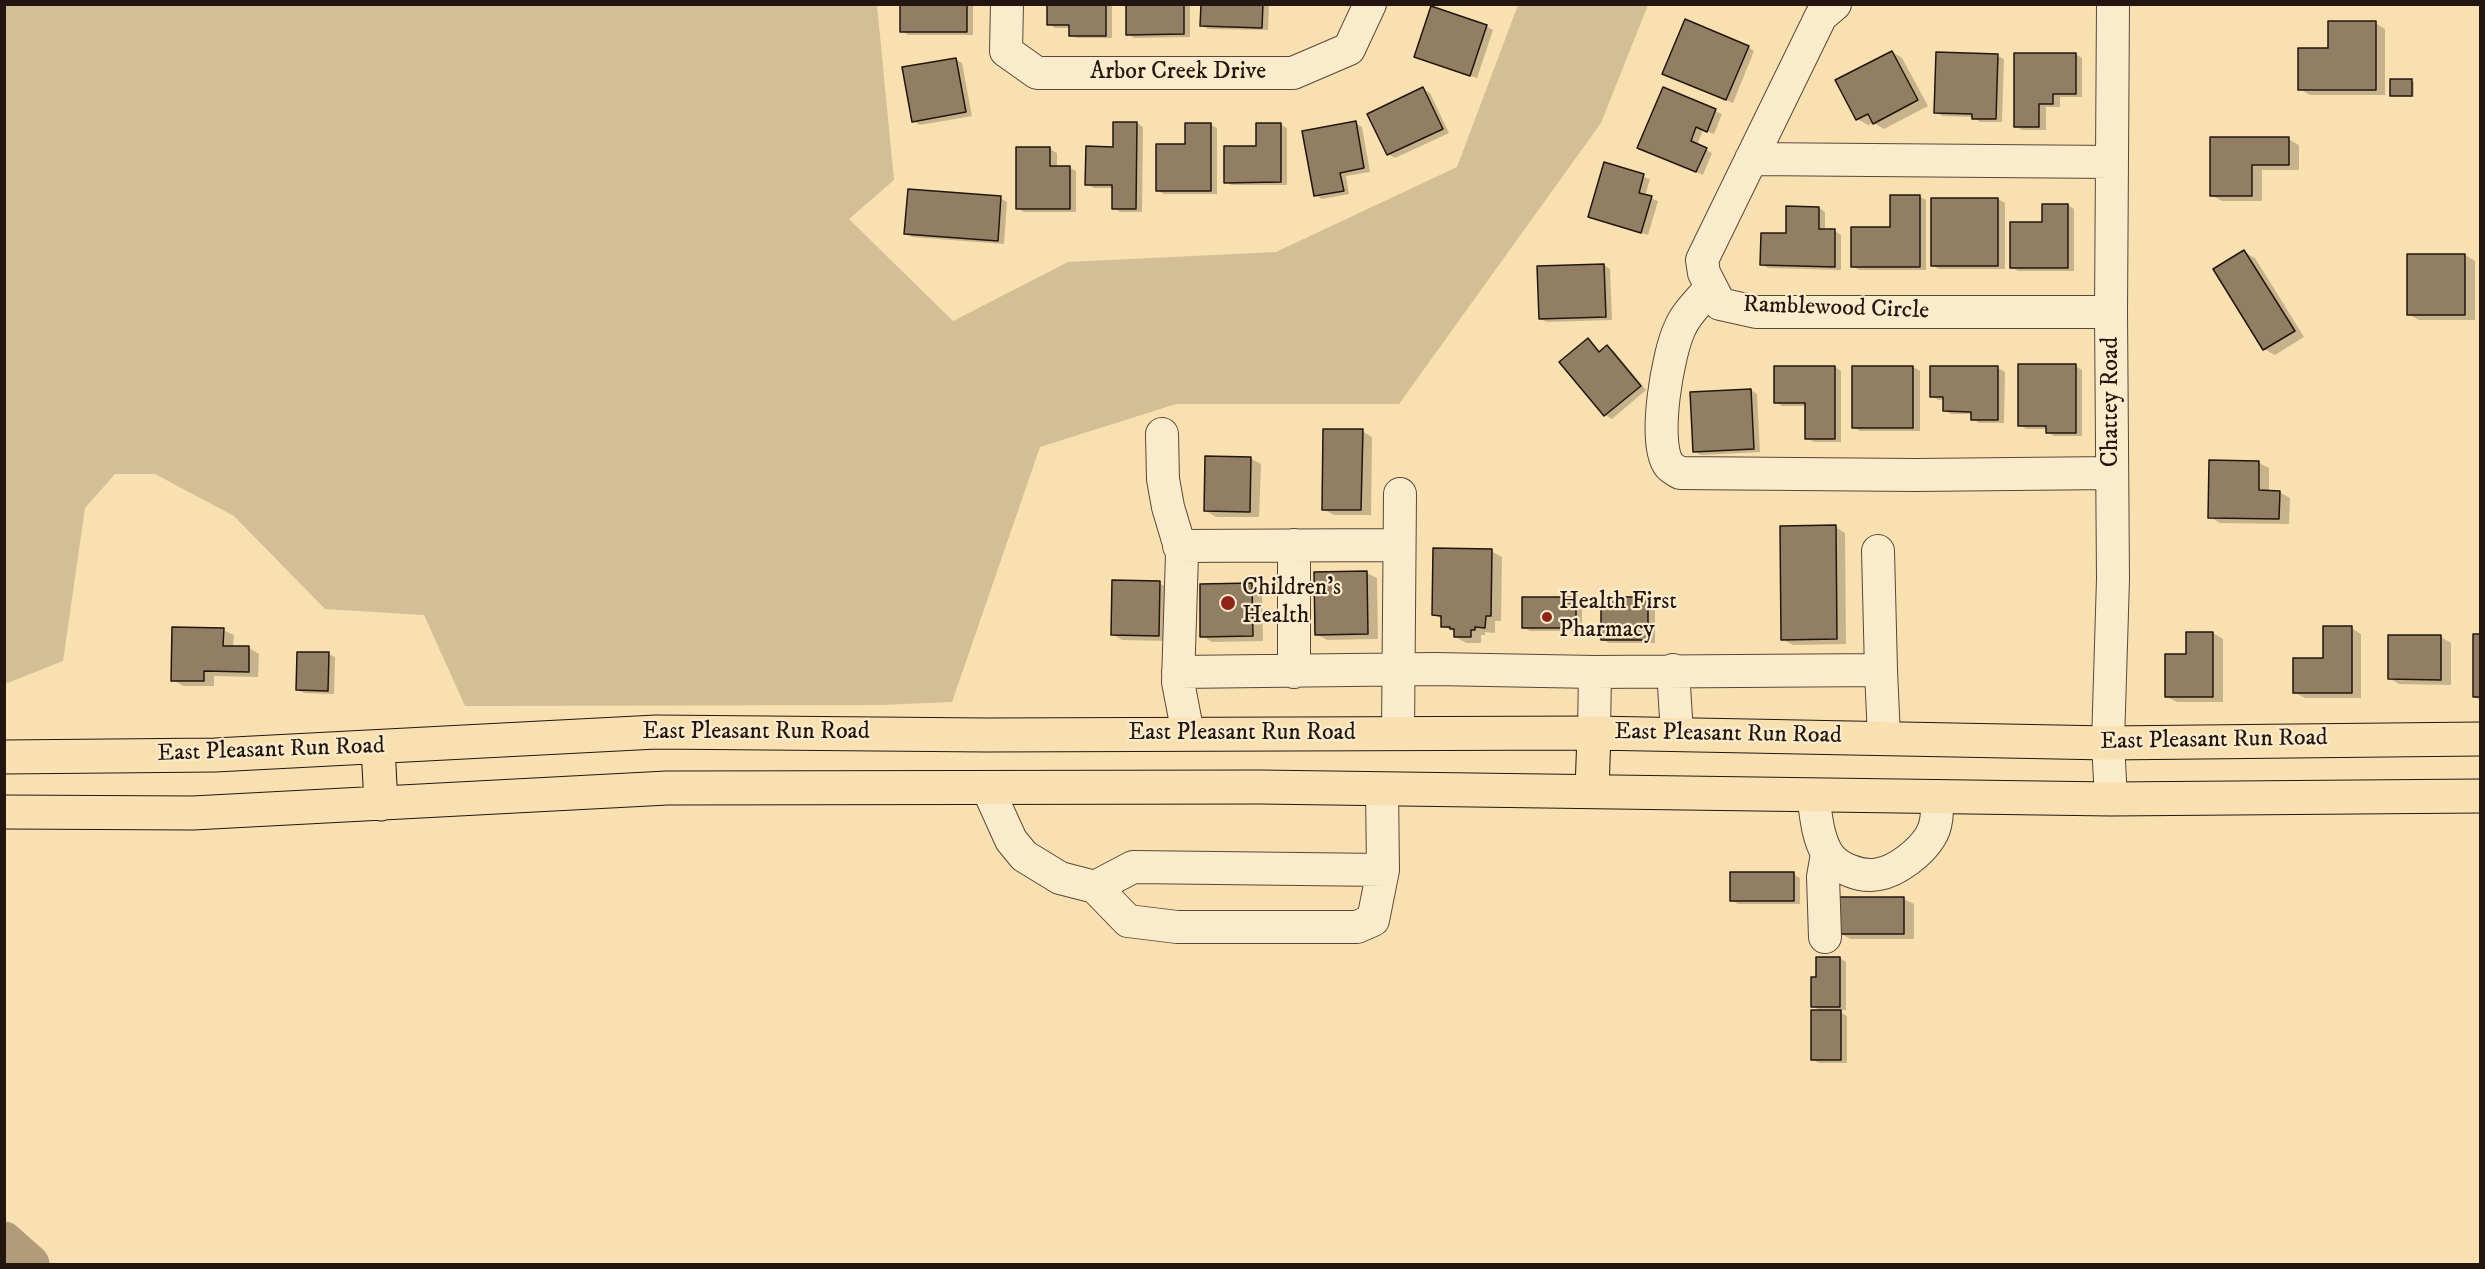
<!DOCTYPE html>
<html>
<head>
<meta charset="utf-8">
<style>
  body { margin:0 }
  #map { position:relative; width:2485px; height:1269px; overflow:hidden; background:#f8e0b0; font-family:"IM FELL DW Pica",serif }
  canvas { display:block }
  .frame { position:absolute; inset:0; border:6px solid #231610; pointer-events:none }
</style>
</head>
<body>
<div id="map">
<canvas width="2485" height="1269"></canvas>
<div class="frame"></div>
</div>
<script>
const context = document.querySelector('canvas').getContext('2d');
context.lineJoin = 'round';
function fillPath(path, color) {
  context.fillStyle = color;
  context.fill(path, 'evenodd');
}
function strokePath(path, color, width, dash) {
  context.strokeStyle = color;
  context.lineWidth = width;
  context.lineCap = dash ? 'butt' : 'round';
  context.setLineDash(dash || []);
  context.stroke(path);
}
function label(font, color, halo, rows, align = 'center') {
  context.font = font + ' "IM FELL DW Pica",serif';
  context.lineWidth = 4.5;
  context.setLineDash([]);
  context.textBaseline = 'middle';
  context.strokeStyle = halo;
  context.fillStyle = color;
  for (const [text, x, y, turn = 0] of rows) {
    context.save();
    context.translate(x, y);
    context.rotate((+turn || 0) * Math.PI / 180);
    context.textAlign = isNaN(turn) ? turn : align;
    if (halo) context.strokeText(text, 0, 0);
    context.fillText(text, 0, 0);
    context.restore();
  }
}
fillPath(new Path2D(`
  M5 4 877 5 894 180 849 219 953 321 1068 262 1276 252 1457 167 1518 5H1648L1601 123 1399 404H1176L1040 447 952 702 880 705 465 706 424 615 325 609 234 516 155 474H115L85 508 63 661 5 684Z`), '#d4be95');
fillPath(new Path2D(`
  M902 4H973V35H908L902 31Z
  M1049 4H1112V38H1077L1070 35V28H1055L1049 24Z
  M1128 4H1190V37L1134 38 1128 34Z
  M1203 4H1269L1268 30 1208 29 1202 25Z
  M2375 23 2385 29V95H2310L2300 89 2329 49Z
  M1486 26 1493 30 1477 78 1415 56Z
  M1748 47 1754 51 1733 103 1671 77Z
  M1892 52 1902 58 1928 106 1884 129 1874 123 1868 125 1857 119 1837 81Z
  M2075 54 2082 58V97H2060V107H2046V130H2022L2015 126Z
  M1997 56 2004 59 2002 122H1980L1973 117 1942 116 1936 112Z
  M955 59 962 63 972 116 920 125 913 121Z
  M2411 80 2414 82V97L2392 95Z
  M1423 89 1430 93 1449 133 1395 158 1388 154Z
  M1664 89 1722 114 1714 134 1703 130 1697 145 1712 153 1703 175 1646 151Z
  M1137 123 1143 127 1142 212H1120L1114 208V188H1094L1087 184Z
  M1355 123 1362 127 1370 172 1346 176 1349 194 1322 199 1315 195Z
  M1210 124 1217 128V194H1164L1157 190 1186 146Z
  M1280 124 1287 128V185H1232L1226 182Z
  M2211 139H2288L2299 145V170H2262V201H2222L2211 195Z
  M1017 149H1050L1057 153V168H1070L1076 171V212H1024L1017 208Z
  M1605 164 1650 179 1645 196 1658 201 1648 235 1589 217Z
  M1919 196 1926 200V270H1859L1852 266 1892 228Z
  M1000 198 1007 202 1004 244 912 237 906 233Z
  M1932 199H1998L2005 203V269H1939L1932 265Z
  M2068 205 2074 209V271H2018L2011 267 2043 224Z
  M1819 208 1825 212V231H1835L1841 235V270L1768 268 1762 264 1787 235Z
  M2244 252 2255 258 2304 337 2275 355 2264 349 2215 270Z
  M2465 255 2475 261V320H2419L2408 314Z
  M1604 265 1610 269 1612 320 1547 322 1540 319Z
  M1588 340 1601 352 1607 347 1614 351 1646 390 1612 419 1605 415Z
  M2075 366 2082 370V436H2054L2048 432V429H2026L2020 425Z
  M1835 367 1841 371V442H1814L1807 438V406H1782L1776 402Z
  M1913 367 1920 371V431H1860L1853 427Z
  M1932 367 1998 368 2005 372 2004 423H1979L1973 419V414H1951L1944 410 1945 400H1938L1931 396Z
  M1751 390 1757 394 1760 452 1701 455 1694 451Z
  M1362 431 1372 437 1371 515H1334L1323 509Z
  M1250 458 1261 464 1259 517H1216L1206 511Z
  M2259 463 2269 468V492H2279L2290 498 2289 524 2220 523 2210 517Z
  M1835 527 1845 533 1846 644 1793 645 1782 639Z
  M1491 551 1502 557 1501 621H1495V633L1485 632V635H1481V643H1466L1456 637V632L1442 626V619L1434 614Z
  M1367 573 1377 578 1378 639 1327 640 1316 634Z
  M1159 583 1170 589 1168 641 1122 640 1112 634Z
  M1252 585 1262 591 1263 641 1212 642 1202 636Z
  M1576 599 1582 602V631H1530L1523 627Z
  M1602 599H1648L1655 602V643H1609L1602 639Z
  M2351 628 2361 634V698H2305L2294 692Z
  M223 630 234 635 233 647 249 648 259 654 258 677 214 676V686H183L173 680Z
  M2213 633 2223 639V702H2177L2167 697 2187 655Z
  M2474 636H2480V700L2474 697Z
  M2441 637 2451 643V685L2399 684 2389 678Z
  M328 654 335 657 334 694 304 693 298 690Z
  M1793 874 1800 878V904H1738L1731 900Z
  M1840 899H1904L1914 904V939H1850L1840 933Z
  M1840 958 1846 962V1010H1837L1847 1016V1063H1819L1813 1060 1822 1012 1813 1006 1818 979Z`), '#0003');
strokePath(new Path2D(`
  M4 1241 30 1264`), '#b09b7a', 39);
const building = new Path2D(`
  M900 4H967V32H900Z
  M1047 4H1106V36H1069V25H1047Z
  M1126 4H1184V34L1126 35Z
  M1201 4H1263L1262 28 1200 26Z
  M1431 6 1487 25 1470 76 1414 57Z
  M1685 19 1749 46 1726 100 1662 74Z
  M2328 21H2376V90H2298V48H2328Z
  M1892 51 1918 100 1873 124 1868 114 1856 120 1835 80Z
  M1936 52 1998 54 1996 119H1972V114L1934 113Z
  M2014 53H2076V94H2053V104H2039V127H2014Z
  M956 58 966 112 912 122 902 67Z
  M2390 79H2412V96H2390Z
  M1423 87 1443 129 1387 155 1367 114Z
  M1663 87 1716 109 1707 132 1696 127 1691 141 1707 148 1696 172 1637 148Z
  M1356 121 1364 168 1340 173 1344 191 1314 196 1302 131Z
  M1113 122H1137L1136 209H1112V185H1085L1086 146 1113 147Z
  M1185 123H1211V191H1156V144H1185Z
  M1256 123H1281V182L1224 183V146H1256Z
  M2210 137H2289V165H2252V196H2210Z
  M1016 147H1050V166H1070V209H1016Z
  M1604 162 1644 174 1639 193 1652 196 1641 233 1588 217Z
  M908 189 1001 196 998 241 904 234Z
  M1890 195H1920V267H1851V227H1890Z
  M1931 198H1998V266H1931Z
  M2042 204H2068V268H2010V222H2042Z
  M1786 206 1819 207V229H1835V267L1760 265 1761 233H1786Z
  M2244 250 2295 331 2263 350 2213 269Z
  M2407 254H2465V315H2407Z
  M1604 264 1606 317 1539 319 1537 266Z
  M1588 338 1599 352 1607 345 1641 386 1604 416 1559 362Z
  M2018 364H2076V433H2046V426H2018Z
  M1774 366H1835V439H1805V403H1774Z
  M1852 366H1913V428H1852Z
  M1930 366H1998V420H1971V412L1943 411V397H1930Z
  M1751 389 1754 449 1693 452 1690 392Z
  M1323 429H1363L1361 510H1322Z
  M1205 456 1251 457 1250 512 1204 511Z
  M2209 460 2259 461V490L2280 491 2279 519 2208 518Z
  M1836 525 1837 639 1781 640 1780 526Z
  M1433 548 1492 549 1491 616H1486L1485 628 1475 627V630H1471V637H1454V629H1450V627H1441V616L1432 615Z
  M1367 571 1368 634 1315 635 1314 572Z
  M1112 580 1160 581 1159 636 1111 635Z
  M1252 583 1253 636 1200 637V584Z
  M1522 597H1576V628H1522Z
  M1601 597H1648V640H1601Z
  M2323 626H2352V693H2293V658H2323Z
  M172 627 224 628 223 646H249V672L204 671V681H171Z
  M2186 632H2213V697H2165V654H2186Z
  M2473 634H2480V697H2473Z
  M2388 635H2441V680L2388 679Z
  M297 652H329L328 691 296 690Z
  M1730 872H1794V901H1730Z
  M1838 897H1904V934H1838Z
  M1816 957H1840V1007H1811V977H1816Z
  M1811 1010H1841V1060H1811Z`);
fillPath(building, '#927f63');
strokePath(building, '#231610', 1.5);
const minor = new Path2D(`
  M1007 4 1006 51 1037 73H1293L1349 49 1370 4
  M1835 4 1821 16 1702 260 1704 273 1720 304 1756 312H2111
  M1751 159 2112 162
  M1711 287C1701 300 1686 313 1680 328 1668 352 1652 443 1669 465 1671 468 1677 471 1680 473L1915 475 2112 473
  M1162 434 1163 479 1168 507 1182 554 1178 682 1188 734
  M1294 545V672
  M1179 546 1399 545
  M1878 551 1881 670
  M1673 670 1677 734
  M1178 672 1435 669 1595 672
  M1398 733 1400 494
  M1594 733 1595 672 1881 670 1884 738
  M987 787 1011 840 1024 856 1060 878 1095 887 1128 921 1177 927H1357L1373 920 1383 870 1382 789
  M1813 795C1816 814 1817 836 1827 853 1836 868 1861 878 1879 874 1897 871 1921 852 1930 837 1938 825 1937 810 1937 796
  M2111 799 2108 743 2113 579 2111 312 2113 4
  M1095 887 1133 867 1383 870
  M1825 937 1823 877 1827 854`);
const major = new Path2D(`
  M378 747 381 804
  M4 757 215 755 656 732 986 735 1594 733 2108 743 2480 739
  M1592 791 1594 733
  M4 812 193 813 667 788 1260 787 2111 799 2480 796`);
strokePath(minor, '#584838', 34);
strokePath(major, '#231610', 35);
strokePath(minor, '#faebcc', 32);
strokePath(major, '#f8e0b0', 33);
for (const [x, y, r, color] of [
  [1228,603,8,"#8f2418"],
  [1547,617,6,"#8f2418"]
]) {
  const dot = new Path2D();
  dot.arc(x, y, r, 0, 2 * Math.PI);
  context.fillStyle = color;
  context.fill(dot);
  strokePath(dot, '#faebcc', 2);
}
label('24px', '#231610', '#faebcc', [
  ["Arbor Creek Drive",1178,73],
  ["Ramblewood Circle",1836,309,2],
  ["Chattey Road",2112,402,-90],
  ["East Pleasant Run Road",756,733],
  ["East Pleasant Run Road",1242,734],
  ["East Pleasant Run Road",1728,735,1],
  ["East Pleasant Run Road",2214,741,-1],
  ["East Pleasant Run Road",271,751,-2]
]);
label('24px', '#231610', '#faebcc', [
  ["Children's",1242,589],
  ["Health",1242,617],
  ["Health First",1559,603],
  ["Pharmacy",1559,631]
], 'left');
</script>
</body>
</html>
